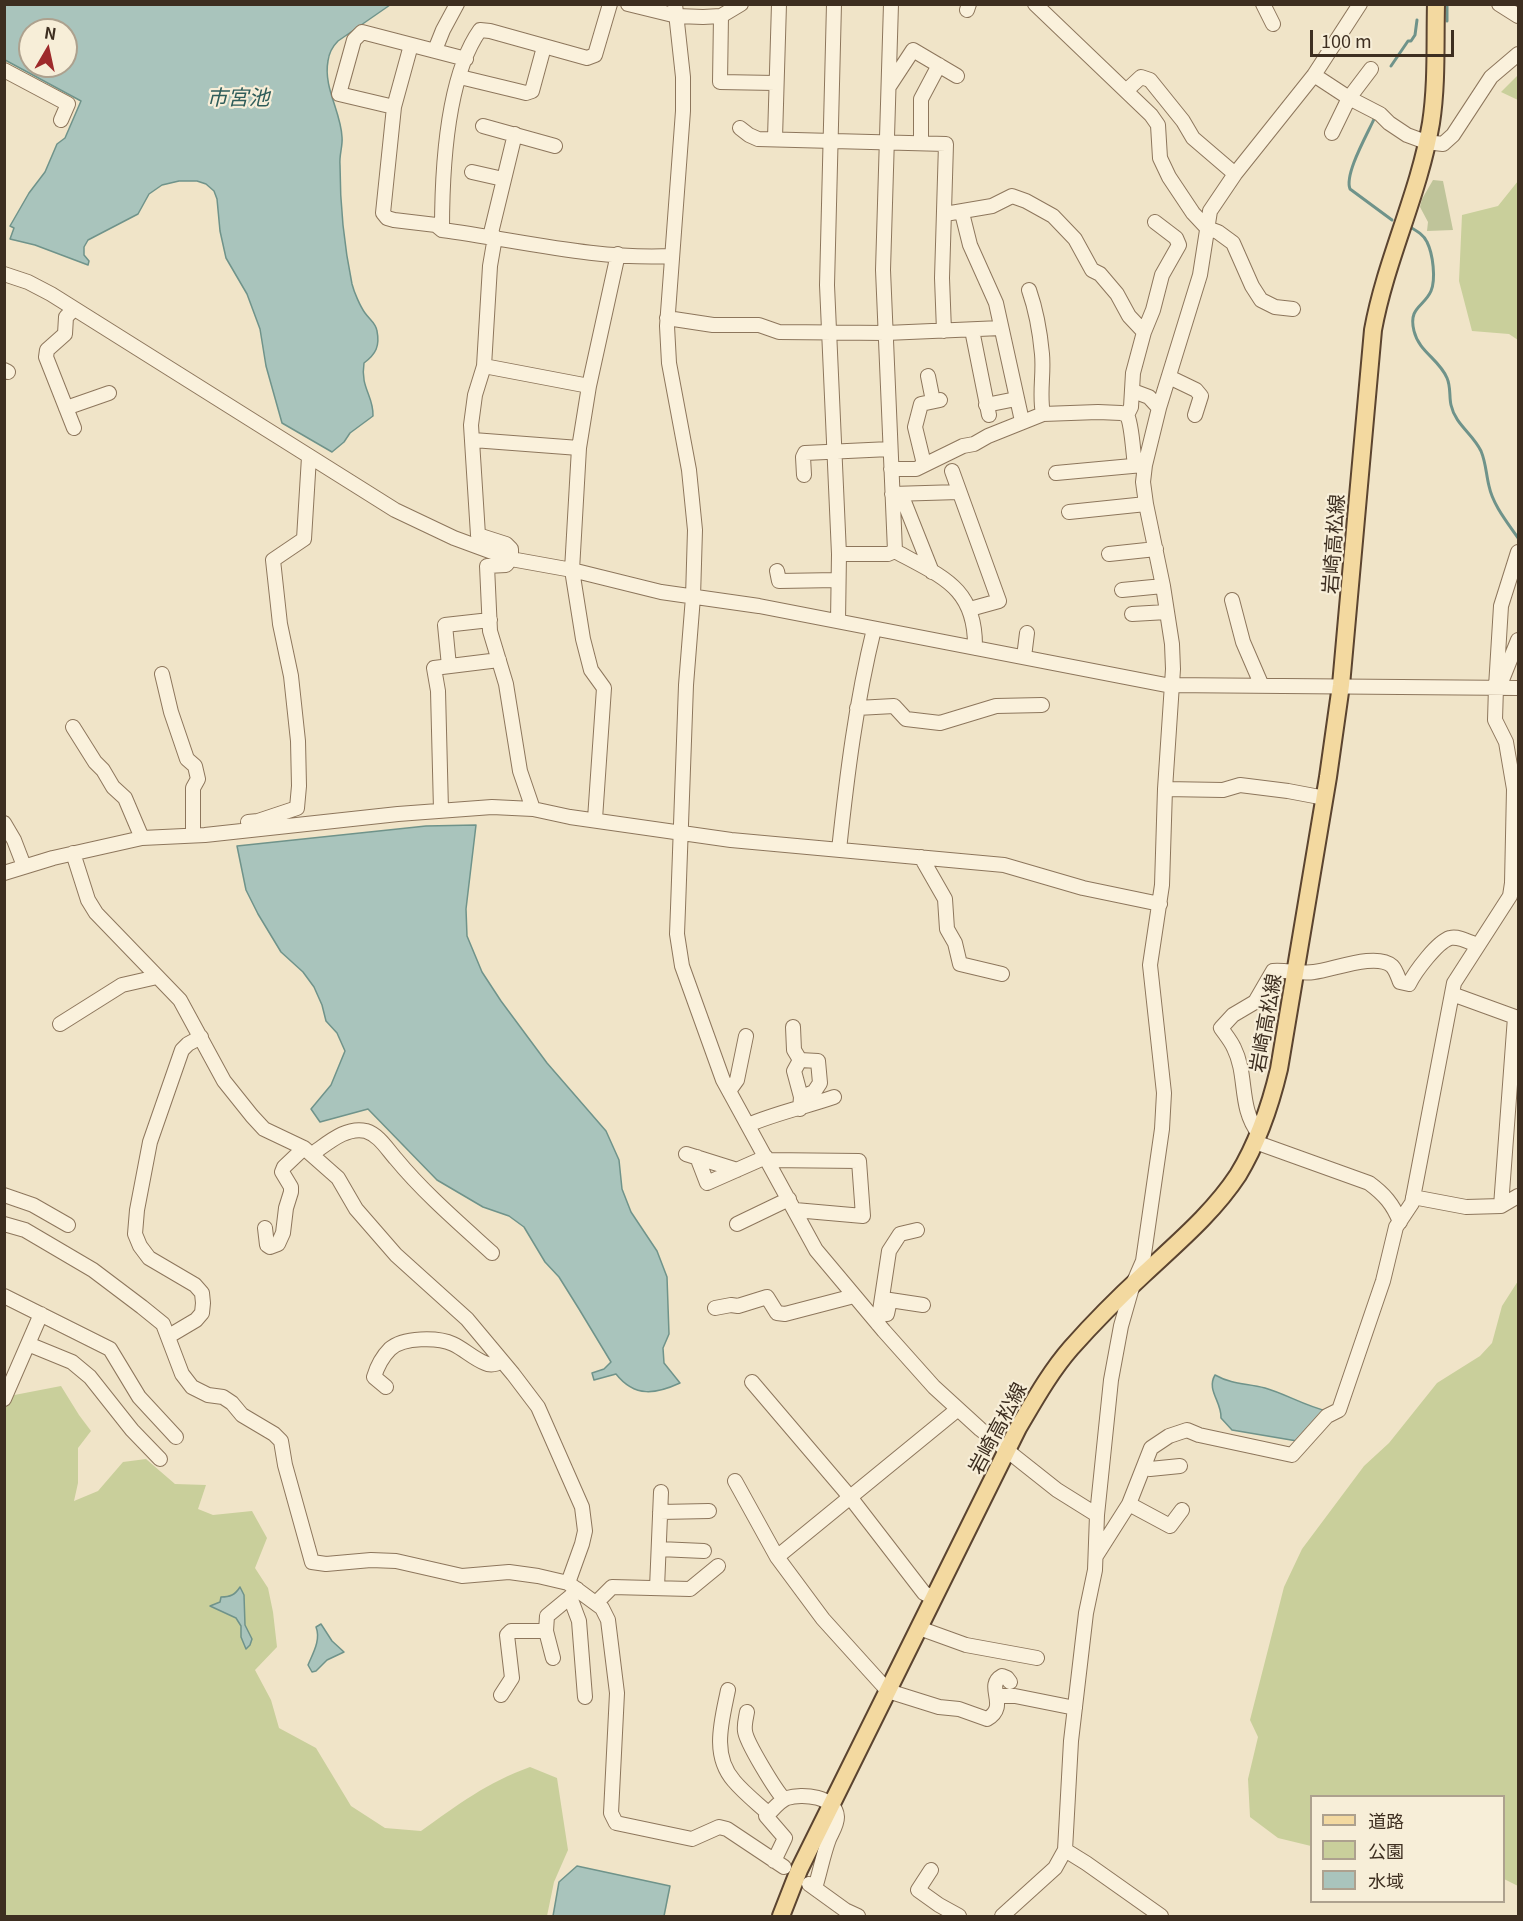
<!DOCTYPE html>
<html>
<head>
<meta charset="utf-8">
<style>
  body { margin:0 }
  #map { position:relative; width:1523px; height:1921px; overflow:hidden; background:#f0e4c8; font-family:Georgia,"Noto Sans JP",serif }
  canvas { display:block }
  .frame { position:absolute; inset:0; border:6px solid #3d2e20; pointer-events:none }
  .legend { position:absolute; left:1310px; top:1795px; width:195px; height:108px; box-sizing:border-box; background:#f7eed8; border:2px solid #ada18e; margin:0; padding:8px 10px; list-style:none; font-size:18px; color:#3d2e20 }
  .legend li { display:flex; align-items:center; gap:12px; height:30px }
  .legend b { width:30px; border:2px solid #ada18e }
  .north { position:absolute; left:18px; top:18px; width:60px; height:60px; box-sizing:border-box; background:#f7eed8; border:2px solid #ada18e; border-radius:50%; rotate:9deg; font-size:16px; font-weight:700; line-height:24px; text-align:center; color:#3d2e20 }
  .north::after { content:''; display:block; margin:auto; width:21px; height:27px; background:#9e2a2b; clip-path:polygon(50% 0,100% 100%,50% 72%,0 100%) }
  .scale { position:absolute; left:1310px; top:30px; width:144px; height:27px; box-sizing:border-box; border:3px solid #3d2e20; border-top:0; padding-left:8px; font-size:18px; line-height:21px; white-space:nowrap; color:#3d2e20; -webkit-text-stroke:4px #f7eed8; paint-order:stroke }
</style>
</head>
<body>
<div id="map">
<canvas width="1523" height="1921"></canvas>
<div class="frame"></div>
<ul class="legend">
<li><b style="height:8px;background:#f3d9a0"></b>道路</li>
<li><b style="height:16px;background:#c9cf9b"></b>公園</li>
<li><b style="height:16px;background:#a9c4bc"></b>水域</li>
</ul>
<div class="north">N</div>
<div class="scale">100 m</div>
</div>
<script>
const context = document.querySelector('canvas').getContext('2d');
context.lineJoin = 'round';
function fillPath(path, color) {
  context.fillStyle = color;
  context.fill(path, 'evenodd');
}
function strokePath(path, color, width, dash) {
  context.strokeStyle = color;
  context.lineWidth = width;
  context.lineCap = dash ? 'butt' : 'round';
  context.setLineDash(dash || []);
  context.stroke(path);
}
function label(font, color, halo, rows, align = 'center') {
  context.font = font + ' Georgia,"Noto Sans JP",serif';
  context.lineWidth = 4.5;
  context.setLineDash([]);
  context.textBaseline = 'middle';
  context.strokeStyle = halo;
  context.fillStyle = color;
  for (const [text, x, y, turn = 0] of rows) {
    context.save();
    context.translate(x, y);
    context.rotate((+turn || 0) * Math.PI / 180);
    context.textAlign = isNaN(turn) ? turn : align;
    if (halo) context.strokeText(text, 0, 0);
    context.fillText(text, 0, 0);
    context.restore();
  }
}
fillPath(new Path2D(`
  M1518 75V100L1501 92Z
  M1518 181V340L1509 334 1472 331 1459 281 1462 215 1498 206Z
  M1518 1281V1886L1504 1879V1796H1312L1311 1846 1278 1838 1250 1817 1248 1779 1258 1737 1250 1720 1284 1587 1302 1549 1364 1466 1389 1443 1437 1383 1480 1356 1492 1343 1502 1306Z
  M61 1386 79 1415 91 1431 78 1448V1483L74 1501 98 1491 123 1462 146 1459 175 1484 206 1485 198 1509 213 1515 252 1511 267 1538 255 1568 268 1588 273 1612 277 1647 255 1670 271 1700 279 1728 316 1748 351 1806 385 1828 421 1831C457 1805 488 1782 530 1767L557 1778 568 1850 554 1882 547 1916H5L4 1397Z`), '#c9cf9b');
fillPath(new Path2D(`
  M1433 180 1443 181 1453 230 1427 231 1428 222 1420 207 1422 199Z`), '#bfc49a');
const water = new Path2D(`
  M4 5H390L338 41C332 47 329 53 328 61 323 87 341 112 342 137 343 146 339 155 340 165 340 204 344 245 352 284 354 292 360 306 365 313 370 320 376 323 377 331 380 346 376 354 364 363 360 388 374 396 373 416L350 433 344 442 332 452 282 423 266 366 260 329 247 294 226 258 220 231 217 199 214 191 206 184 197 181H179L162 185 149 194 138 214 88 240 84 247V255L89 261 88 265 35 245 10 239 14 228 10 226 29 193 45 172 57 144 65 138 81 101 5 60ZM30 30H66V66H30Z
  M476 825 466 909 467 936 482 972 501 1001 547 1063 606 1131 619 1160 622 1189 631 1212 657 1251 667 1277 669 1334 663 1348 664 1363 680 1383C656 1394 635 1398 616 1374L594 1380 592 1373 604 1369 611 1362 579 1309 559 1277 545 1262 524 1227 509 1216 483 1207 437 1180 368 1109 320 1122 311 1109 331 1085 345 1051 337 1033 326 1021 322 1005 314 987 303 972 281 952 258 914 246 890 237 846 426 826Z
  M1215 1375C1233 1385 1246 1383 1265 1388 1286 1394 1305 1406 1327 1411L1297 1441 1232 1430 1221 1418C1222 1402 1206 1390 1215 1375Z
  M240 1587 244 1595 245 1625 252 1639 250 1645 246 1649 241 1637V1626L236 1618 210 1606 220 1602 221 1597C230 1597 235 1595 240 1587Z
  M321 1624 332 1641 344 1652 327 1660 316 1671 312 1672 308 1665C313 1653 321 1640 316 1627Z
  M577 1866 670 1886 664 1916H553L559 1882Z`);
fillPath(water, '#a9c4bc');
strokePath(water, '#6f938a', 1.5);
strokePath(new Path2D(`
  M1447 21V4
  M1391 66 1408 41H1411L1415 35 1417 20
  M1375 117C1368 133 1344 174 1350 189L1392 220
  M1410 227C1417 231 1424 235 1427 242 1433 254 1436 279 1431 291 1424 307 1408 307 1414 331 1419 352 1439 359 1447 378 1451 387 1449 396 1451 405 1455 424 1473 434 1481 451 1486 463 1486 474 1489 486 1493 505 1507 522 1518 538`), '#6f938a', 3);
const minor = new Path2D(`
  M610 4 595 55 587 58 490 31 480 30C446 78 442 172 442 230 518 240 595 260 672 256
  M628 4 677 16 703 17 721 16 741 4
  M675 4 683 77V111L667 326 669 363 689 470 695 530 693 597 686 685 678 908 677 934 682 966 723 1080 816 1250 884 1331 934 1387 980 1429 1057 1490 1097 1515
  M834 4 827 285 839 554 838 621
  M891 4 883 270 895 551C942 577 976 587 975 648
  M1035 4 1151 115 1158 125 1160 158 1169 177 1193 213 1207 228 1218 232 1233 243 1252 286 1261 300 1275 307 1293 309
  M1263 4 1273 24
  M1499 4 1518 16
  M967 10 969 4
  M721 16 720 82 775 83
  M411 45 394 107 383 213 387 218 394 220 436 225 442 230
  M435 50 443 30 457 4
  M4 70 68 104 61 120
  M1314 75 1349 98 1380 114 1389 123 1407 135 1426 142 1443 144 1453 135 1491 77 1518 54
  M460 77 518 91 526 93 532 91 544 47
  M890 85 913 50 957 76
  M1127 90 1141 77 1150 80 1183 121 1193 138 1235 174
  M394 107 339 94 354 40 362 32 466 59
  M483 126 555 146
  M740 128 749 135 758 139 946 144 942 278 944 331
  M1332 133 1349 98 1371 69
  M775 138 779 4
  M921 143V99L939 65
  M472 172 503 179
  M962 213 970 245 996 303 1022 421
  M945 214 992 206 1012 196 1026 201 1053 216 1075 239 1092 270 1100 274 1117 294 1129 316 1144 332
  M490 237 515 134
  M495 237 490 266 484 366 475 395 471 425 478 535 506 544 511 549V559L506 565 487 566 490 631 506 684 520 771 533 809
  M4 274 28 282 51 294 395 510 454 538 511 559 572 570 661 592 759 606 1166 685 1518 688
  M1029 290C1036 310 1040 332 1042 354 1044 374 1039 394 1043 414
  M667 318 713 325H759L779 332 886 333 1001 328
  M972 330 989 415
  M484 366 589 386
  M4 370 8 372
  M928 376 933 401
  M1169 377 1196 390 1201 396 1195 415
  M1133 391 1149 397 1159 408
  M986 405 1016 399
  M66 408 109 393
  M1127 415 1131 407 1133 373 1144 332 1153 310 1162 275 1179 245 1176 238 1155 222
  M74 428 46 357 47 350 65 334 66 317 74 309
  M473 440 579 448
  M924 464 915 427 921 404 940 400
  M891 469H916L963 446 974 444 988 436 1043 414 1098 412 1121 413 1127 415C1132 424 1133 453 1135 465
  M952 471 999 601 970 609
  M1056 473 1143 465
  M804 475 803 457 805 453 890 449
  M892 494 959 492
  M901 494 932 572
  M1069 512 1146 504
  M839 554H888L895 551
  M1109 554 1156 549
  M777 571 779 581 837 580
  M1122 590 1163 586
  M1232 600 1243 642 1262 686
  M1132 614 1167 612
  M1024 657 1027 633
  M449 666 445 625 490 620
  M162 674 171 712 187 759 195 766 198 779 193 788V835
  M1500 685 1518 640
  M857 708 894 706 906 719 940 723 996 706 1042 705
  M73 727 95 762 103 770 113 787 125 798 142 838
  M1165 789 1223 790 1240 785 1288 791 1325 798
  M441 810 438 691 434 668 499 660
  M595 819 604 688 591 670 583 639 572 570 579 448 589 386 618 254
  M248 822 258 821 297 808 299 786 298 741 291 676 280 624 273 560 304 539 309 457
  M4 823 14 840 24 866
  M839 850C847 775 856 702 874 629
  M73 853 88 900 96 913 180 1000 224 1081 252 1116 264 1129 304 1148 338 1178 356 1209 396 1255 467 1319 513 1374 538 1407 582 1507 585 1531 582 1544 568 1583
  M921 857 945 899 947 929 955 943 960 964 1002 974
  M4 873 53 858 142 838 205 835 398 814 492 807 533 809 570 817 731 840 1004 865 1083 888 1160 904
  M1452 994 1518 1018
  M60 1024 122 985 157 977
  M793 1027 794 1050 800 1060 794 1071 801 1097 800 1109
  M800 1060 818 1061 820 1083 814 1092 801 1097
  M729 1091 737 1080 746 1036
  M748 1125C776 1113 805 1107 834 1097
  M1259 1134C1238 1107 1248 1076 1234 1048 1231 1041 1225 1034 1221 1028L1233 1015 1255 1002 1273 971C1287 970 1301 974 1314 972 1333 970 1376 952 1392 966 1396 970 1398 977 1400 982L1409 984C1415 972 1437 942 1450 938 1459 936 1469 942 1477 945
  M1255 1142 1369 1183C1384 1194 1393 1204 1400 1222
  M312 1154C327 1144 346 1126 366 1131 379 1135 387 1149 396 1159 424 1193 459 1223 492 1253
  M686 1154 737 1170
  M697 1157 707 1183 766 1157
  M767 1160 859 1161 863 1216 795 1210
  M4 1195 33 1205 68 1225
  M1413 1197 1466 1207 1501 1206 1518 1196
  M1501 1206 1515 1017
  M4 1224 25 1230 93 1270 142 1307 163 1324 182 1374 192 1387 208 1395 223 1397 232 1403 242 1415 274 1434 281 1441 285 1465 312 1562 326 1564 371 1560 396 1561 462 1576 509 1572 538 1576 568 1583 602 1608 608 1620 617 1693 611 1813 616 1823 692 1839 719 1827 727 1829 784 1867
  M737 1224 789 1199
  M265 1228 267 1245 270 1247 278 1244 283 1233 286 1208 291 1192V1187L282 1172 284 1167 304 1148
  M4 1296 110 1349 139 1397 176 1437
  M715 1308 731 1305 738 1306 767 1297 777 1313 785 1314 854 1296
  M887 1314 890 1300 923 1305
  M878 1324 889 1251 900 1234 917 1230
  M169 1336 196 1320 202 1313 203 1303 202 1293 195 1285 149 1258 140 1246 135 1234 137 1210 150 1142 182 1050 188 1044 201 1037
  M28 1344 72 1362 90 1377 132 1430 160 1459
  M752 1382 850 1497 924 1593 934 1598
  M386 1387 374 1377C377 1367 383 1356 390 1349 403 1337 438 1337 453 1344 464 1349 474 1359 485 1363 491 1366 497 1364 502 1361
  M4 1399 41 1314
  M1144 1467 1150 1469 1180 1466
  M735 1481 777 1557 823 1619 888 1691 939 1707 959 1709 987 1719C1010 1706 984 1686 1002 1676L1007 1678 1010 1682
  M1129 1504 1170 1526 1182 1510
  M660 1512 709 1511
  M659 1549 704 1551
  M1096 1556 1129 1504 1151 1448 1169 1436 1187 1430 1199 1435 1292 1455 1327 1416 1339 1410 1383 1281 1396 1227 1412 1203 1454 983 1510 896 1512 883 1514 789 1506 742 1495 720 1496 687 1501 606 1518 552
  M777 1557 958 1409
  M657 1588 661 1492
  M577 1589 570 1597 579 1621 585 1697
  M596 1603 612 1587 690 1589 718 1566
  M919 1628 966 1645 1037 1658
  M553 1658 546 1631 547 1616 570 1597
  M728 1690C722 1720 711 1755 734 1781 744 1793 757 1803 769 1814
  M501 1695 512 1678 507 1635 511 1631H546
  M997 1696H1015L1075 1708
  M747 1712C746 1718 744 1725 745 1731 746 1742 776 1791 784 1799
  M1065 1850 1086 1863 1161 1916
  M774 1861 785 1838 766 1816C772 1811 779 1801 787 1798 802 1793 836 1796 837 1817 837 1825 832 1832 829 1839 823 1855 820 1872 815 1888
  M931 1870 918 1890 939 1905 959 1916
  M809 1884 845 1910 858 1916
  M1002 1916 1055 1868 1065 1850 1071 1741 1086 1613 1095 1570 1097 1515 1111 1380 1121 1326 1133 1284 1143 1261 1162 1129 1164 1093 1150 965 1162 885 1165 789 1173 669 1172 644 1163 586 1146 504 1143 482 1145 465 1159 408 1200 275 1210 211 1235 174 1314 75 1360 4`);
const major = new Path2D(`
  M781 1916 799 1870 1018 1428C1034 1401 1050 1372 1071 1348 1094 1322 1119 1297 1144 1274 1177 1243 1213 1213 1238 1175 1258 1142 1270 1107 1279 1069L1328 777 1341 685 1373 330C1386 259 1419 194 1431 123 1437 84 1435 44 1436 4`);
strokePath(minor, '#8d765c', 16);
strokePath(major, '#5b4430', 20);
strokePath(minor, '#faf1dc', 14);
strokePath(major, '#f3d9a0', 16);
label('20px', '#3d2e20', '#f7eed8', [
  ["岩崎高松線",1333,544,-86],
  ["岩崎高松線",1265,1023,-80],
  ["岩崎高松線",997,1428,-62]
]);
label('italic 21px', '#2f5d5a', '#f7eed8', [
  ["市宮池",238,97]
]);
</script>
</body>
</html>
